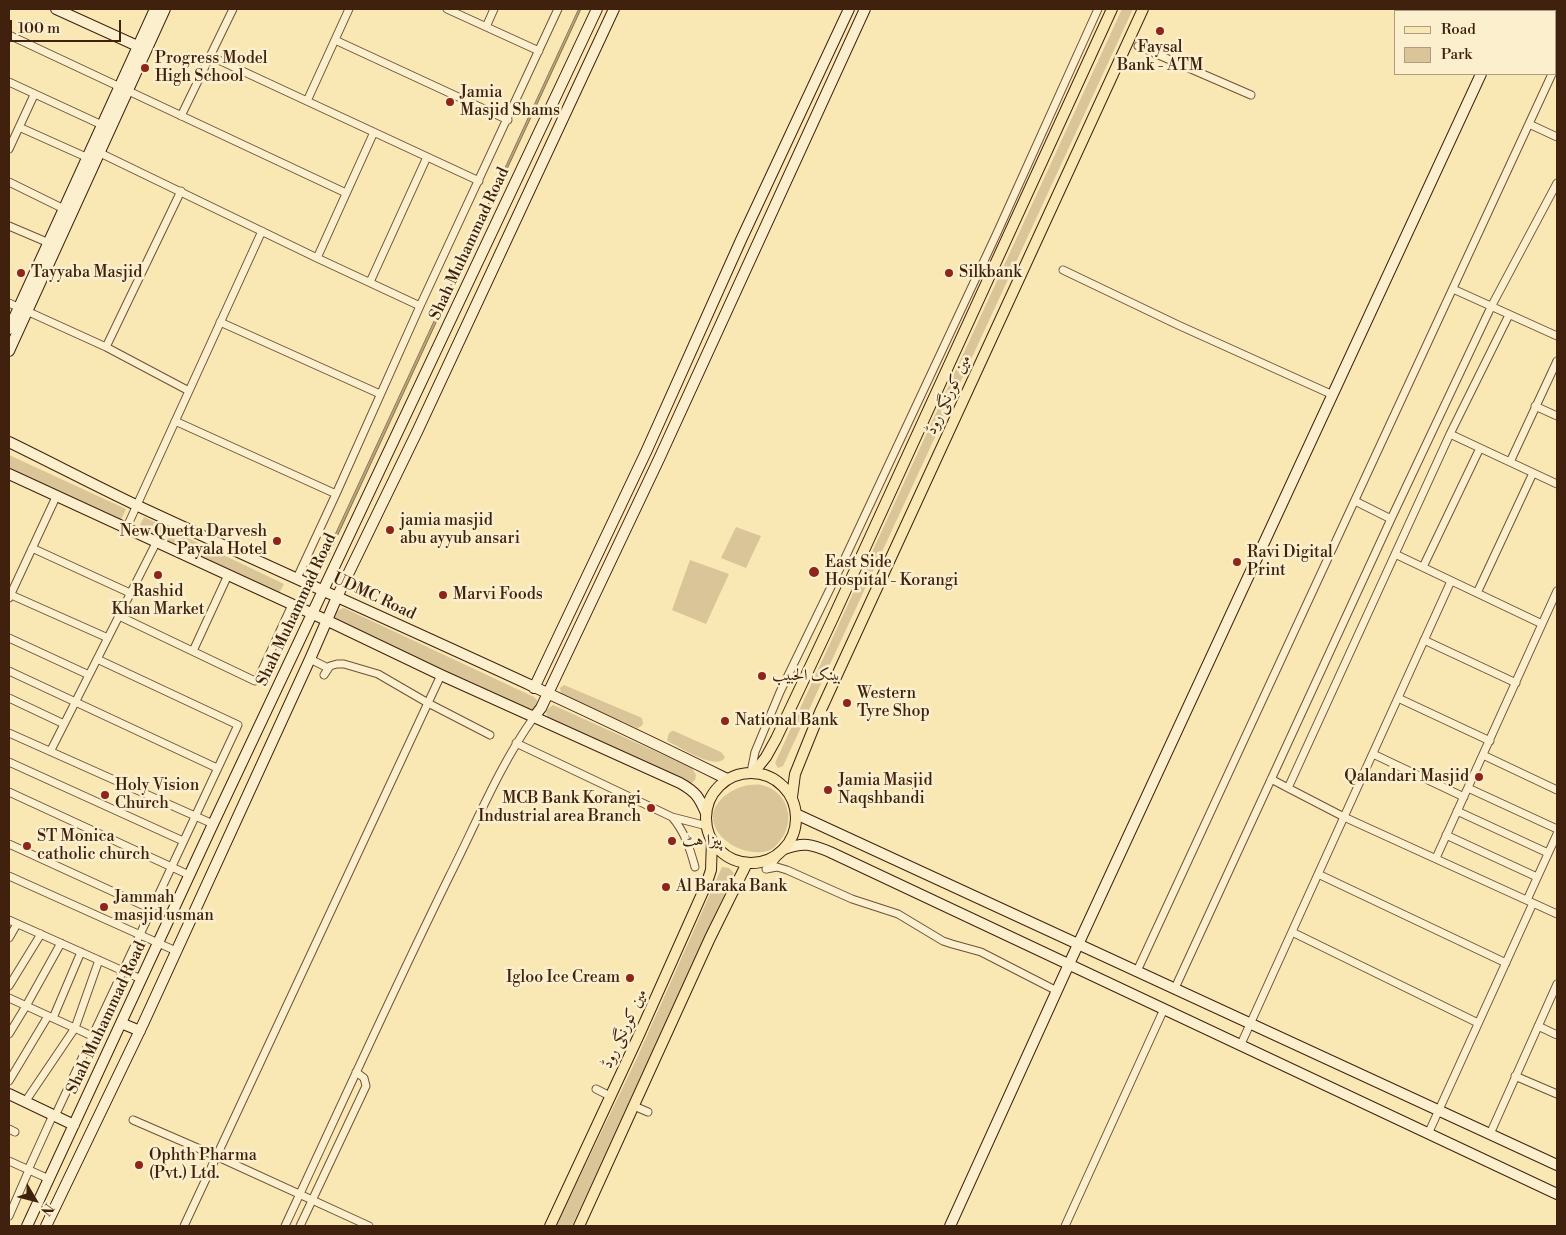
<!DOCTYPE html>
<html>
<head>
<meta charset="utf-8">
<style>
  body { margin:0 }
  #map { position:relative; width:1566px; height:1235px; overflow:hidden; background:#f9e7b4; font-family:"Libre Bodoni",serif }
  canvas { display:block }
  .frame { position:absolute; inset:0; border:10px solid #3f210e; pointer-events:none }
  .legend { position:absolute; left:1394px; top:10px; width:162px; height:65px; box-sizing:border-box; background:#fbefce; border:1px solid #b09d81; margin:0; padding:6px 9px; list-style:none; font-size:15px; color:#3f210e }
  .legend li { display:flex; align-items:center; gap:10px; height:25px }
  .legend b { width:25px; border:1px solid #b09d81 }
  .north { position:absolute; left:10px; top:1175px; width:50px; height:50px; -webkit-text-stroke:4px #fbefce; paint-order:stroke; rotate:127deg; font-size:14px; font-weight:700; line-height:20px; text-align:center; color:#3f210e }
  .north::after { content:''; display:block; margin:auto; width:18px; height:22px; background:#3f210e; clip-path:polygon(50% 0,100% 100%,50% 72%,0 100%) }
  .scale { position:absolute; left:10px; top:20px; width:111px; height:22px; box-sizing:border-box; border:2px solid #3f210e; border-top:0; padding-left:6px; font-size:15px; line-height:18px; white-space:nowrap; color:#3f210e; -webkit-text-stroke:4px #fbefce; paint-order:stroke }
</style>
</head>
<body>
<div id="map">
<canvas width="1566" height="1235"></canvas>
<div class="frame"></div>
<ul class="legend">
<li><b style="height:6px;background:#f9e7b4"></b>Road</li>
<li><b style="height:14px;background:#d9c598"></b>Park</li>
</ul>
<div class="north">N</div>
<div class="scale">100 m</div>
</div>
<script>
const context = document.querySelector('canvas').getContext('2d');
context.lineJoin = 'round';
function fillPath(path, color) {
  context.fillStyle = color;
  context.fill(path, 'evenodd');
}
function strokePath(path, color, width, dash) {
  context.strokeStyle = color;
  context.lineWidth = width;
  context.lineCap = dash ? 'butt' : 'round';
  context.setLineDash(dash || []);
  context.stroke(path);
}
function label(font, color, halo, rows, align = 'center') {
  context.font = font + ' "Libre Bodoni",Amiri,serif';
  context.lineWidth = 5;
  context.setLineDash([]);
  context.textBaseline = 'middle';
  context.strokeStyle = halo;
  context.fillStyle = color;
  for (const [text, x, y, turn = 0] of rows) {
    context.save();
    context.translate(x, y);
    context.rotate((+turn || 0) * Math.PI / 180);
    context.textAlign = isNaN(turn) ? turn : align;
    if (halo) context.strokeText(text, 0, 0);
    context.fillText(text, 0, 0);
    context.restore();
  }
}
fillPath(new Path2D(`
  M1122 9H1133L783 766 778 768 775 763Z
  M9 455 126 509 120 522 9 470Z
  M144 517 284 584 278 595 138 529Z
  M736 527 761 536 746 568 721 558Z
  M690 560 729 574 706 624 672 610Z
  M344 608 534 697 537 700 538 704 535 709H528L336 621 334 616 336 611Z
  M564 685 642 718 643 724 640 727 637 728 564 696 561 694 560 688Z
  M553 705 692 768 696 775 695 780 691 784 547 718 546 710Z
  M672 731H674L721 752 725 757C718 772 680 747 669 742L667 740 669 733Z
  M749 785C753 785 757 784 761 785 788 790 797 822 779 842 776 846 772 850 767 851 746 857 712 840 713 816 714 799 735 787 749 785Z
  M722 867 729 868 734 873 572 1226H556L637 1058Z`), '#d9c598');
const water = new Path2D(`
  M579 9H581L317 580 315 579Z`);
fillPath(water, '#baa47c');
strokePath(water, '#897050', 1);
const street = new Path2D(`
  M447 9 539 51
  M1465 9 1470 11
  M486 27 494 9
  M9 35 346 193
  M335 40 508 120
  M1138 46 1251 95
  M210 56 479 181
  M1555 68 1557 63
  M9 82 102 125
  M307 101 349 9
  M181 116 233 9
  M1529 124 1557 137
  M19 127 86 157
  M9 149 34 95
  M96 151 317 258 420 306
  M9 182 64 209
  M9 226 49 243
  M317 258 374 132
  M1063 270 1178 325 1333 395
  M370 282 427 157
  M1453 289 1557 336
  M9 303 106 347 189 391
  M220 322 380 394
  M106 347 181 191
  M1535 406 1557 416
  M175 421 336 494
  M1450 434 1557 484
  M1510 462 1557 361
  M1355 501 1391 519
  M126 529 262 231
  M32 548 130 593
  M1395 554 1542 624
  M1423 567 1480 448
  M297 578 336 494 420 306 558 9
  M1477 593 1533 473
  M9 594 108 638
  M9 598 56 497
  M119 616 255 681 258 679 292 605
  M9 638 89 675
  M1424 640 1516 683
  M193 651 228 575
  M310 659 328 668
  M9 671 217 768
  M324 675 330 666 337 664H344L378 674 428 703 490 735
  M9 698 64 724
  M1398 698 1490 741
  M820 712 832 718
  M9 733 213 824
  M516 743 672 817C685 832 690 849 695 867
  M51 750 156 543
  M1373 754 1464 797
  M1483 755 1557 790
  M9 762 183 841
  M751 772 755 752 780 692 844 560 997 233 1098 9
  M1271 779 1288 788 1450 434 1509 315
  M1288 788 1344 817 1557 914
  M1468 788 1557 829
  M9 792 189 875
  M1457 811 1548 853
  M672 817 707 826
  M1446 835 1537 877
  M9 844 151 909
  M1436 858 1557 591
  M766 869 777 867 787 870 852 899 898 914 943 941 952 944 981 952 1057 991
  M767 869 784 849
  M1318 874 1506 963
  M9 876 176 951
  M1527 900 1557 834
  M9 920 141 979
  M1292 932 1478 1023
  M9 938 17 924
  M1137 971 1552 74
  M9 986 41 934
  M1175 988 1391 519 1491 307 1557 183
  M9 998 92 1036
  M53 1018 81 952
  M1538 1026 1557 1035
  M9 1034 26 1006 61 943
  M1241 1044 1451 581
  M1515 1076 1557 1094
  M9 1081 48 1016
  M596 1089 610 1096
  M25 1102 75 1028 99 960
  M634 1106 648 1112
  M55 1116 238 725 97 659
  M133 1120 216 1156 369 1226
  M9 1129 15 1132
  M1428 1134 1533 903
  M1490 1134 1557 984
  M9 1161 49 1179
  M28 1170 53 1115
  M9 1216 29 1170
  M184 1226 441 675
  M285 1226C339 1110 392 993 449 877 476 824 499 766 534 717
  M300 1226 366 1086 364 1078 356 1072
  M1065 1226 1164 1009`);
const secondary = new Path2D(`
  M56 9 144 49
  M1510 11 1512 9
  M9 329 155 9
  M9 351 165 9
  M9 442C52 463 94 485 138 506 334 597 533 683 727 779
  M9 474 326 620 441 675 680 783C696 792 699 797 706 813
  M534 688 646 452 741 240 849 9
  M534 717 541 708 659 459 865 9
  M796 814 1557 1165
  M784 849C804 842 811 844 830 852 1073 965 1314 1081 1557 1194
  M121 1023 140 1031
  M9 1094 74 1125
  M27 1226 213 824 597 9
  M46 1226 143 1024 310 659 337 597 417 432 614 9
  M950 1226 1069 964 1481 74`);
const primary = new Path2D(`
  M754 772 766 757 776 739 833 618 1112 9
  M706 818a45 45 0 1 1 90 0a45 45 0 1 1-90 0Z
  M792 797 795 774 820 712 1143 9
  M550 1226 639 1035 706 885 711 870 712 840
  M579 1226 710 938 747 863`);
strokePath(street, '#6e5238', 9);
strokePath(secondary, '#3f210e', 12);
strokePath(primary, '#3f210e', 12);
strokePath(street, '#fbefce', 7);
strokePath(secondary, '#fbefce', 10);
strokePath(primary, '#f9e7b4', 10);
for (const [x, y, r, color] of [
  [1160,31,5,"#8f2418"],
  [145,68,5,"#8f2418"],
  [450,102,5,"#8f2418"],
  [21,273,5,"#8f2418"],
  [949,273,5,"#8f2418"],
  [390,530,5,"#8f2418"],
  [277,541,5,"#8f2418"],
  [1237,562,5,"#8f2418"],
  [814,572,6,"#8f2418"],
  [158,575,5,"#8f2418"],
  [443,595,5,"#8f2418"],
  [762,676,5,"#8f2418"],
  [847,703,5,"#8f2418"],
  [725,721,5,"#8f2418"],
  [1479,777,5,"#8f2418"],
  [828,790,5,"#8f2418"],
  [105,795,5,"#8f2418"],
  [651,808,5,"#8f2418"],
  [672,841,5,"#8f2418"],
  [27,846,5,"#8f2418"],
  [666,887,5,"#8f2418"],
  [104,907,5,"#8f2418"],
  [630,978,5,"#8f2418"],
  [139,1165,5,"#8f2418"]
]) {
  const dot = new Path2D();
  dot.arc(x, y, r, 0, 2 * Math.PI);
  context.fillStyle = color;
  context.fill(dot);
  strokePath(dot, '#fbefce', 2);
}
label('16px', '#3f210e', '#fbefce', [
  ["Faysal",1160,48,"center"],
  ["Bank - ATM",1160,66,"center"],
  ["Progress Model",155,59],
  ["High School",155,77],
  ["Jamia",460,93],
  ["Masjid Shams",460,111],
  ["Tayyaba Masjid",31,273],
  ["Silkbank",959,273],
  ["jamia masjid",400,521],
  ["abu ayyub ansari",400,539],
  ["New Quetta Darvesh",267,532,"right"],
  ["Payala Hotel",267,550,"right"],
  ["Ravi Digital",1247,553],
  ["Print",1247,571],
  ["East Side",825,563],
  ["Hospital - Korangi",825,581],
  ["Rashid",158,592,"center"],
  ["Khan Market",158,610,"center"],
  ["Marvi Foods",453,595],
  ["بينک الحبيب",772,676],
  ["Western",857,694],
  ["Tyre Shop",857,712],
  ["National Bank",735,721],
  ["Qalandari Masjid",1469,777,"right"],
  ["Jamia Masjid",838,781],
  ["Naqshbandi",838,799],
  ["Holy Vision",115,786],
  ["Church",115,804],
  ["MCB Bank Korangi",641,799,"right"],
  ["Industrial area Branch",641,817,"right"],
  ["ST Monica",37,837],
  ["catholic church",37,855],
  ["پیزا ہٹ",682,841],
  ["Al Baraka Bank",676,887],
  ["Jammah",114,898],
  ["masjid usman",114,916],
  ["Igloo Ice Cream",620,978,"right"],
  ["Ophth Pharma",149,1156],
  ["(Pvt.) Ltd.",149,1174]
], 'left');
label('16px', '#3f210e', '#fbefce', [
  ["Shah Muhammad Road",470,244,-65],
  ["مین کورنگی روڈ",949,395,-65],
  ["UDMC Road",374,597,25],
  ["Shah Muhammad Road",297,610,-65],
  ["Shah Muhammad Road",107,1018,-65],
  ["مین کورنگی روڈ",625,1029,-65]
]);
</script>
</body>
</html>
